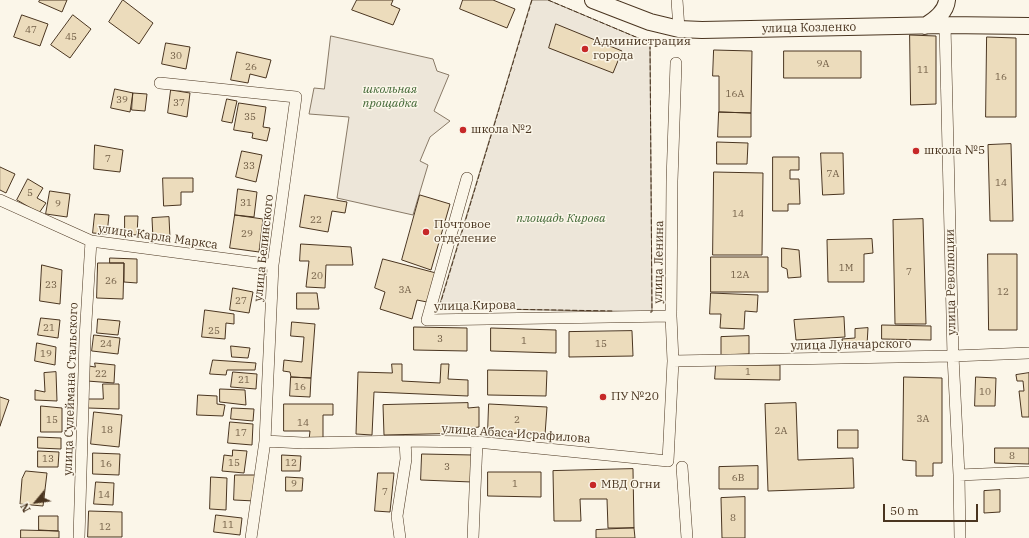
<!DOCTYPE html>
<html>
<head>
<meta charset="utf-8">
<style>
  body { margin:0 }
  #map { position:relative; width:1029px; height:538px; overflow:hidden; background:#fbf6e9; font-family:"IBM Plex Serif",serif }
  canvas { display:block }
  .north { position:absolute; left:16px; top:482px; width:40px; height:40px; -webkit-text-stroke:3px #fbf6e9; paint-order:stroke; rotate:241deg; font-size:11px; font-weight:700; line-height:16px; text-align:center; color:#4a3520 }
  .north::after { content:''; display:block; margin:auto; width:14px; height:18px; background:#4a3520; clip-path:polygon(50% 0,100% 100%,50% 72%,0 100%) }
  .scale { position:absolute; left:883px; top:504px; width:95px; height:18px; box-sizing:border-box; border:2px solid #4a3520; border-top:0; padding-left:5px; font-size:12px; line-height:14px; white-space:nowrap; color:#4a3520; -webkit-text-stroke:3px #fbf6e9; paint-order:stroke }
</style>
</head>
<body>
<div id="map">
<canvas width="1029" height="538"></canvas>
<div class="north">N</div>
<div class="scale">50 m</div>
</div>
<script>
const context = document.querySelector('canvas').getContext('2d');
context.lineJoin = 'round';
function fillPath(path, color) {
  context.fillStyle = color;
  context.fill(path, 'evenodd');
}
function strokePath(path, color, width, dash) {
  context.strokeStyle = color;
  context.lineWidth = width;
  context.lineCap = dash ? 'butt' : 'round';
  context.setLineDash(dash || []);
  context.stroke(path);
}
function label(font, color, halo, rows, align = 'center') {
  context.font = font + ' "IBM Plex Serif",serif';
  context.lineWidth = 3;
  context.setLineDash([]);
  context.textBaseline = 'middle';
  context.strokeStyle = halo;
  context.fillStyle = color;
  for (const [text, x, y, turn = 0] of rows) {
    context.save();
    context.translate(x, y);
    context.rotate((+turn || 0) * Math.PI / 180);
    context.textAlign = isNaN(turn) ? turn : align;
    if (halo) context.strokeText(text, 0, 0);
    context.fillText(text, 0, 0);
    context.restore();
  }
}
const green = new Path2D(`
  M532 0H548L650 43 652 312 439 308Z
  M331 36 433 59 437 71 449 75 434 111 450 121 430 137 420 161 428 165 413 215 337 198 349 117 309 114 314 88 324 89Z`);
fillPath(green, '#ede6d9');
strokePath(green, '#887966', 1);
const building = new Path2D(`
  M40 0H67L62 12 39 2Z
  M123 0 153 23 139 44 109 22Z
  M357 0H393L391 5 400 9 393 25 352 10Z
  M463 0H493L515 9 507 28 460 9Z
  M22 15 48 24 40 46 14 37Z
  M73 15 91 29 70 58 51 45Z
  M556 24 622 51 613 73 549 48Z
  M910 35 936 36V104L911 105Z
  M987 37 1016 38V117H986Z
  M166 43 190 47 186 69 162 64Z
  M714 50 752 51 751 113 719 112V76H713Z
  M784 51H861V78H784Z
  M237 52 271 60 266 78 250 74 248 83 231 80Z
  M115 89 133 93 130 112 111 108Z
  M171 90 190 93 187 117 168 113Z
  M133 93 147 94 145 111 132 110Z
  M227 99 237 101 232 123 222 121Z
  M239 103 266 107 263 127 270 128 267 141 252 138 253 133 234 130Z
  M719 112 751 113V137H718Z
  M717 142 748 143 747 164H717Z
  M1011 144 1013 221H990L988 145Z
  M95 145 123 150 120 172 94 169Z
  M242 151 262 155 256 182 236 177Z
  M821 153H843L844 194 823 195Z
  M773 157H799V170H790V179H799L800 204H788V211H773Z
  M0 167 15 174 6 193 0 190Z
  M714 172 763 173 762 255H713Z
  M163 178H193V192H181V205L164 206Z
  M28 179 43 188 37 198 46 203 39 213 17 200Z
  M238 189 257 192 254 217 235 215Z
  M50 191 70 194 67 217 46 214Z
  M305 195 347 202 345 213 332 211 328 232 300 227Z
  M420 195 450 204 431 270 402 260Z
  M95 214 109 215 107 234 93 233Z
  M235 215 263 219 259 252 230 248Z
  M125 216H138L137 235 125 234Z
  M169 217 170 238 153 239 152 218Z
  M923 219 926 324H895L893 220Z
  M872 239 873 253 864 254V282H828L827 240Z
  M301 244 351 247 353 265H326L325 288 306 287 309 261H300Z
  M782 248 799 250 801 277 788 278 787 269 782 267Z
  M988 254H1017V330H989Z
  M711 257H768V292H711Z
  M110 258 137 259V283L124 282V263H110Z
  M383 259 436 273 427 302 417 300 412 319 380 309 385 292 375 288Z
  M98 263H124L123 299 97 298Z
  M42 265 62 270 60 304 40 301Z
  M233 288 253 292 249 313 230 310Z
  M297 293H317L319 309H297Z
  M711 293 758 295 757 312 745 311 744 329 720 328 721 314H710Z
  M205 310 234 314V324L226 323 225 339 202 337Z
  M844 317 845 337 796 340 794 320Z
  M41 318 60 320 58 338 38 335Z
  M98 319 120 321 118 335 97 333Z
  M292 322 315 324 311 378 291 377 290 372 283 371 284 360 302 362 304 337 291 336Z
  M882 325 931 326V340L882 339Z
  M414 327 467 328V351L414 350Z
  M491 328 556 330V353L491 351Z
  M868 328 867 345 843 346 842 339 855 338V329Z
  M632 331 633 356 569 357V332Z
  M94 335 120 338 118 354 92 351Z
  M749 336V354L721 355V337Z
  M37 343 56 347 55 365 35 361Z
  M231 346 250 348 248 358 232 357Z
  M213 360 256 363 255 370H227L226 375 210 374Z
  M95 363 115 365 114 383 87 381 89 366 95 367Z
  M392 364H402V381L440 383 441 364H449L448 379 468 380V396L374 392 372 435 356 434 358 372 392 373Z
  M716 365H780V380L715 379Z
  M488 370 547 371 546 396 488 395Z
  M56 372 57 401 35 400V390L45 392 44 373Z
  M233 372 257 374 256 389 231 387Z
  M1029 373V417H1022L1019 391H1024L1023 381H1017L1016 375Z
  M291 377 311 378 310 397 290 396Z
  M904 377 942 378V463H933V476H916V461L903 460Z
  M976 377 996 378 995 406H975Z
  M103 384H119V409L88 408V399H103Z
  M220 389 245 390 246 405 220 402Z
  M198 395 217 396V404L225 405 223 416 197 415Z
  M0 397 9 400 0 426Z
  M468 403V408L479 407V427L471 428V433L384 435 383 405Z
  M796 403 798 460 853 458 854 488 768 491 765 404Z
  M284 404H333V415H323V440H309L310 431H284Z
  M489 404 547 407 545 435 488 432Z
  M41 406 62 408V432H41Z
  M232 408 254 409 253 421 231 419Z
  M94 412 122 415 119 447 91 444Z
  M230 422 253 424 252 445 228 443Z
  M838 430H858V448H838Z
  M38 437 61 438V449L38 448Z
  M995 448H1029V464L995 463Z
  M233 450 247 451 244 473 222 471 224 455 232 456Z
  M38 451 59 452 58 467H38Z
  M93 453 120 454 119 475 93 474Z
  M422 454 473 455 472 482 421 480Z
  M282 455 301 456 300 471H282Z
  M758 466V489H719V467Z
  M633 469 634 528H608L607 499H580L581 521H554L553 471Z
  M26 471 47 473 43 506 20 504 22 479Z
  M488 472H541V497L488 496Z
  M378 473H394L390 512 375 511Z
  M235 475H255V501L234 500Z
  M211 477 227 478 226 510 210 509Z
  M286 477 303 478 302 491H286Z
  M96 482 114 483 113 505 94 504Z
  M1000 490V512L984 513V491Z
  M745 497V538H722L721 498Z
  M89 511 122 512V537H88Z
  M216 515 242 518 240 535 214 532Z
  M39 516H58V531L39 530Z
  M634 528 635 538H596V530Z
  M21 530 59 531V538H21Z`);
fillPath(building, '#ecdcbc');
strokePath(building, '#4a3520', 1);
const street = new Path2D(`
  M677 0 679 29
  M945 25 953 356 959 475 960 538
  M160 83 296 97 273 265 265 441 251 538
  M467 178 427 320 671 316
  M0 200 91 241 273 265
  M673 361 953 356 1029 353
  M265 441 303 443 405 441 477 442 668 461 673 361 671 316 672 181 676 63
  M682 467 687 538
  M959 475 1029 472
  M79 538 85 338 91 241
  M400 538 397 516 406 459 405 441
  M473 538 477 442`);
const secondary = new Path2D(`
  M593 0 650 22 679 29 702 30 945 25 1029 26
  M925 26C935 20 946 12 947 0`);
strokePath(street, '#4a3520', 12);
strokePath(secondary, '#4a3520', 18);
strokePath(street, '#fbf6e9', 11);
strokePath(secondary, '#fbf6e9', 16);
strokePath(new Path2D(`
  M532 0 439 308 614 311
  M548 0 650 43 652 312H650`), '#4a3520', 1, [5, 2]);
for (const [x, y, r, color] of [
  [585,49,4,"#c62828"],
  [463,130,4,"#c62828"],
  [916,151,4,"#c62828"],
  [426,232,4,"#c62828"],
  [603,397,4,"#c62828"],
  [593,485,4,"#c62828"]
]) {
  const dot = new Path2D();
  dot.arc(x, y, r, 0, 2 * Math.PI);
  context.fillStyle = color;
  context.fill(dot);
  strokePath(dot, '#fbf6e9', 1.5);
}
label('10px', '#725f47', null, [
  ["47",31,30],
  ["45",71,37],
  ["30",176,56],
  ["9А",823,64],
  ["26",251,67],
  ["11",923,70],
  ["16",1001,77],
  ["16А",735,94],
  ["39",122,100],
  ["37",179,103],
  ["35",250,117],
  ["7",108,159],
  ["33",249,166],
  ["7А",833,174],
  ["14",1001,183],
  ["5",30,193],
  ["31",246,203],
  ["9",58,204],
  ["14",738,214],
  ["22",316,220],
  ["29",247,234],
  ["1М",846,268],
  ["7",909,272],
  ["12А",740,275],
  ["20",317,276],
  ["26",111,281],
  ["23",51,285],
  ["3А",405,290],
  ["12",1003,292],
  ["27",241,301],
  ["21",49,328],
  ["25",214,331],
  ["3",440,339],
  ["1",524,341],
  ["24",106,344],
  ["15",601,344],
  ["19",46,354],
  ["1",748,372],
  ["22",101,374],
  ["21",244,380],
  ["16",300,387],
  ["10",985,392],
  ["3А",923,419],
  ["15",52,420],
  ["2",517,420],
  ["14",303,423],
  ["18",107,430],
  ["2А",781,431],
  ["17",241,433],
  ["8",1012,456],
  ["13",48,459],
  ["15",234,463],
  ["12",291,463],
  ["16",106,464],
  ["3",447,467],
  ["6В",738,478],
  ["9",294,484],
  ["1",515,484],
  ["7",385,492],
  ["14",104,495],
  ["8",733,518],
  ["11",228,525],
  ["12",105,527]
]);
label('12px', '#4a3520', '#fbf6e9', [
  ["улица Козленко",809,28,-1],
  ["улица Карла Маркса",158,237,8],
  ["улица Белинского",264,248,-84],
  ["улица Ленина",659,262,-89],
  ["улица Революции",951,282,-91],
  ["улица Кирова",475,306,-1],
  ["улица Луначарского",851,345,-1],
  ["улица Сулеймана Стальского",71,389,-88],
  ["улица Абаса Исрафилова",516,434,4]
]);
label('12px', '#4a3520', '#fbf6e9', [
  ["Администрация",593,42],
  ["города",593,56],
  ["школа №2",471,130],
  ["школа №5",924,151],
  ["Почтовое",434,225],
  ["отделение",434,239],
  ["ПУ №20",611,397],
  ["МВД Огни",601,485]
], 'left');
label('italic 12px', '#436837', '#fbf6e9', [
  ["школьная",390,90],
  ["прощадка",390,104],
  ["площадь Кирова",561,219]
]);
</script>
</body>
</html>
